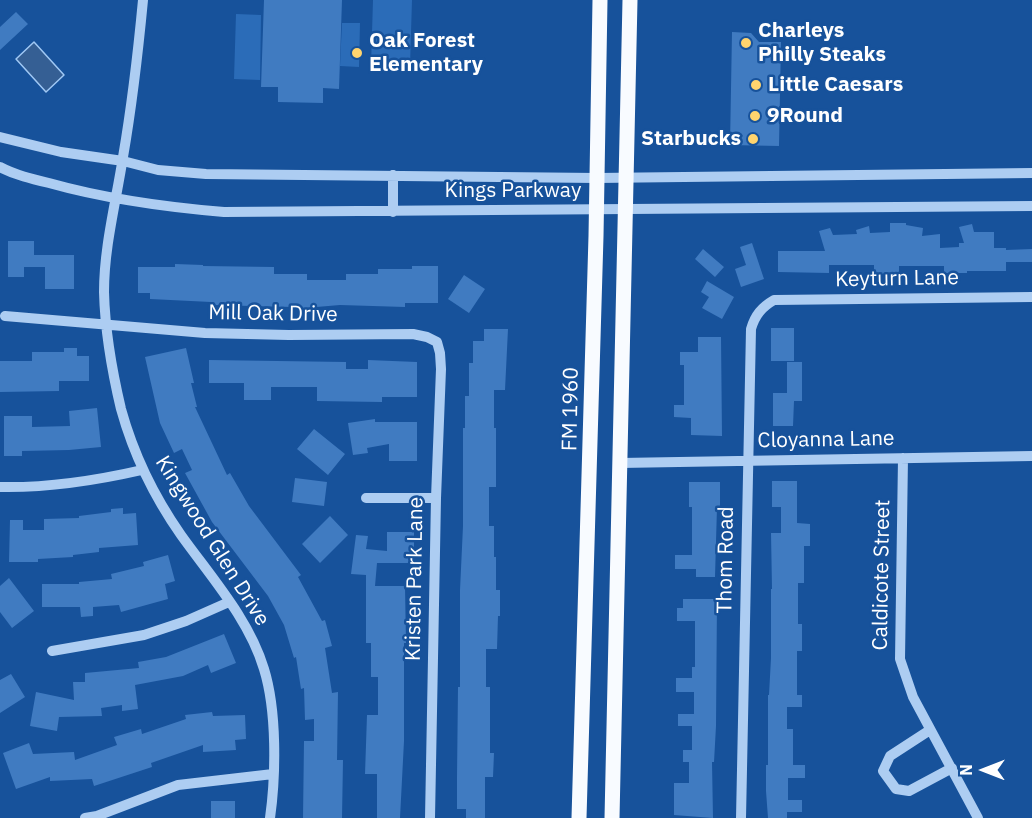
<!DOCTYPE html>
<html>
<head>
<meta charset="utf-8">
<style>
  body { margin:0 }
  #map { position:relative; width:1032px; height:818px; overflow:hidden; background:#17529b; font-family:"IBM Plex Sans",sans-serif }
  canvas { display:block }
  .north { position:absolute; left:954px; top:740px; width:60px; height:60px; -webkit-text-stroke:4px #17529b; paint-order:stroke; rotate:270deg; font-size:16px; font-weight:700; line-height:24px; text-align:center; color:#fff }
  .north::after { content:''; display:block; margin:auto; width:21px; height:27px; background:#fff; clip-path:polygon(50% 0,100% 100%,50% 72%,0 100%) }
</style>
</head>
<body>
<div id="map">
<canvas width="1032" height="818"></canvas>
<div class="north">N</div>
</div>
<script>
const context = document.querySelector('canvas').getContext('2d');
context.lineJoin = 'round';
function fillPath(path, color) {
  context.fillStyle = color;
  context.fill(path, 'evenodd');
}
function strokePath(path, color, width, dash) {
  context.strokeStyle = color;
  context.lineWidth = width;
  context.lineCap = dash ? 'butt' : 'round';
  context.setLineDash(dash || []);
  context.stroke(path);
}
function label(font, color, halo, rows, align = 'center') {
  context.font = font + ' "IBM Plex Sans",sans-serif';
  context.lineWidth = 5;
  context.setLineDash([]);
  context.textBaseline = 'middle';
  context.strokeStyle = halo;
  context.fillStyle = color;
  for (const [text, x, y, turn = 0] of rows) {
    context.save();
    context.translate(x, y);
    context.rotate((+turn || 0) * Math.PI / 180);
    context.textAlign = isNaN(turn) ? turn : align;
    if (halo) context.strokeText(text, 0, 0);
    context.fillText(text, 0, 0);
    context.restore();
  }
}
fillPath(new Path2D(`
  M373 0H412L410 66 371 65Z
  M236 14 261 15 260 80 234 79Z
  M342 23H360L359 67 340 66Z`), '#2b6cb8');
const water = new Path2D(`
  M34 42 64 75 46 92 16 59Z`);
fillPath(water, '#355f94');
strokePath(water, '#a0c8f4', 1.5);
fillPath(new Path2D(`
  M264 0H342L339 89 323 88V103L278 102V87H261Z
  M16 12 28 24 0 50V27Z
  M732 32 751 33 759 42H781L779 146 730 145Z
  M890 223H906V225L923 228 922 236 940 234V248L959 247V243H964L959 227 972 224 974 232H994V248H1006V250L1032 249V262H1006V271H967V273H944V266H899V274H874V265H829V273L778 272V251H825L819 231 830 228 833 235 857 234 856 230 869 226 870 233 890 232Z
  M8 241H34V255H74V289H45V267H24V277H8Z
  M752 243 764 279 741 287 735 269 746 265 740 247Z
  M703 249 724 267 715 277 695 259Z
  M175 264 203 265V266L274 267V274H307V280H346V274H378V269H412V266H438V303H405V307L340 305 293 309V307L211 305V302L150 299V293H138V267H175Z
  M464 275 485 289 469 313 448 299Z
  M707 281 734 297 722 319 702 308 709 297 701 292Z
  M771 328H794V361H771Z
  M484 329H508L505 390H494V428H496V487H489V526H494V557H496V590H500V616H498L497 649H486V687H490V753H494L493 777H485V818H466V809H457V777L458 687H460V590L463 526V428H465V396H469V363H473V341H484Z
  M698 337H721L722 436 691 435V418L674 417V405H684V365H680V352H698Z
  M64 348H77V356H89V381H59V391L0 392V361H32V352H64Z
  M186 348 194 383H191L197 407H195L227 475 230 473 249 506 301 575 298 577 322 621 325 620 332 646 325 648 332 693 338 692 337 760H343L342 818H303L304 741H314V719L305 720 304 688 301 689 296 657 294 658 284 625 268 596 212 522 185 473 192 470 182 449 174 453 160 423 145 357Z
  M209 360 346 362V369H368V360L417 362V397H382V402L317 401V387H271V400H244V383H209Z
  M787 362H802V401H794L793 426H773V393H787Z
  M97 408 101 447 69 450 22 451V456H4V416H32V427L70 426 69 411Z
  M375 419V422H417V461H389V444L367 448 368 453 353 455 348 423Z
  M314 429 345 454 328 475 297 449Z
  M295 478 327 482 324 506 292 502Z
  M772 481H797V523L810 524V546H804V583H798V624H802V651H797V695H802V707H787V729H793V765H805V778H788V800H802V812H787V818H768L766 791V765H768V695H769L771 658V589H772L771 533H781V507H772Z
  M689 482H720V508L717 507 715 577H696V569H675V555H692V507H689Z
  M123 508V514L136 513 138 545 99 548V552L73 555V557L38 559V562H9L10 520H23V530H44V519L79 518V516L111 512V509Z
  M330 516 348 535 320 563 302 544Z
  M387 532H414V563H377L375 586H405L406 643H404V741L400 818H377V774H365L367 715H378V677H371V643H366V575L351 574 356 535 368 536 366 549 387 551Z
  M168 555 175 581 165 584 168 599 121 612 119 605 93 607V616L81 617 80 607H42V584H79V582L112 579 111 574 144 566 143 562Z
  M9 578 34 611 12 628 0 612V586Z
  M683 599H717L716 726 714 762H712L713 818 674 815V783H689V762H683V750H692V726H678V714H694V692H676V678H692V667H695V621H677V608H683Z
  M224 634 236 663 211 673 208 665 183 676 135 685 138 709 122 711V705L101 708 102 716 59 717 57 731 30 726 36 692 74 700 73 682H85V673L139 668 138 662 166 657Z
  M11 674 25 697 0 713V680Z
  M212 712 213 716 245 715 246 739 235 740 236 750 203 752V745L151 763 152 767 94 786 92 779 50 781V777L16 789 3 753 29 743 33 754 74 752 75 760 117 745 114 737 141 729 142 734 186 719 185 715Z
  M211 801H235V818H211Z`), '#407bc1');
strokePath(new Path2D(`
  M143 0C138 53 132 105 123 157 116 202 104 247 104 292 105 331 112 371 121 409 134 456 153 495 181 535 211 577 249 619 264 669 277 711 276 775 270 818
  M0 137 61 152 123 161 158 170 206 174 597 178 1032 173
  M0 167C15 175 32 179 49 183 106 199 164 207 224 212L1032 206
  M393 175V212
  M5 316 205 333 289 335 413 334 427 337 437 342 440 353 441 369 436 498 430 818
  M903 458 900 659 913 697 978 818
  M620 463 1032 456
  M0 487C49 488 94 481 142 470
  M366 498H436
  M52 651 144 635 186 621 229 602
  M930 730 890 756 883 771 896 789 909 791 952 768
  M85 818 97 816 178 785 273 774
  M741 818 751 329C755 315 762 307 774 300L1032 297`), '#adcdf2', 10);
strokePath(new Path2D(`
  M579 818 596 236 600 0
  M612 818 630 0`), '#f8fbff', 15);
for (const [x, y, r, color] of [
  [746,43,6,"#ffd46e"],
  [357,53,6,"#ffd46e"],
  [756,85,6,"#ffd46e"],
  [755,116,6,"#ffd46e"],
  [753,139,6,"#ffd46e"]
]) {
  const dot = new Path2D();
  dot.arc(x, y, r, 0, 2 * Math.PI);
  context.fillStyle = color;
  context.fill(dot);
  strokePath(dot, '#17529b', 2);
}
label('bold 21px', '#fff', '#17529b', [
  ["Charleys",758,31],
  ["Philly Steaks",758,55],
  ["Oak Forest",369,41],
  ["Elementary",369,65],
  ["Little Caesars",768,85],
  ["9Round",767,116],
  ["Starbucks",741,139,"right"]
], 'left');
label('21px', '#fff', '#17529b', [
  ["Kings Parkway",513,191],
  ["Keyturn Lane",897,279,-1],
  ["Mill Oak Drive",273,314,1],
  ["FM 1960",571,409,-89],
  ["Cloyanna Lane",826,440,-1],
  ["Kingwood Glen Drive",212,541,58],
  ["Thom Road",726,560,-89],
  ["Caldicote Street",882,575,-89],
  ["Kristen Park Lane",415,579,-89]
]);
</script>
</body>
</html>
